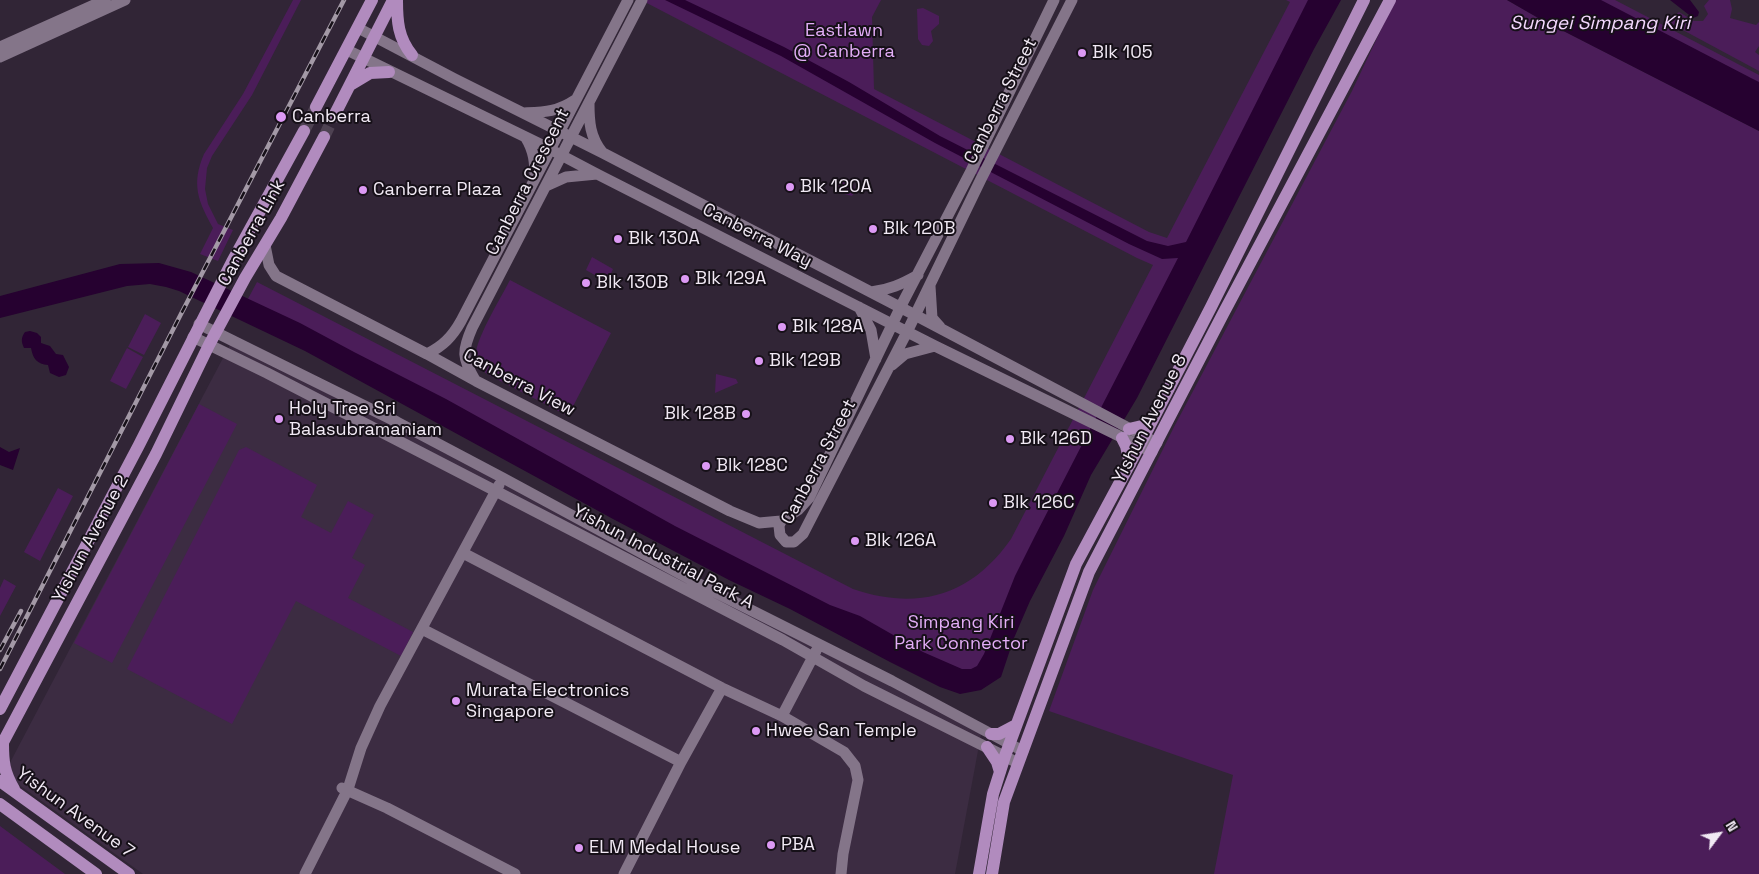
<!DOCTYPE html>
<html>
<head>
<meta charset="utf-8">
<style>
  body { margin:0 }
  #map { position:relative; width:1759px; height:874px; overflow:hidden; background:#312536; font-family:"Space Grotesk",sans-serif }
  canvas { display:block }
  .north { position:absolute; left:1694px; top:809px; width:50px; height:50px; -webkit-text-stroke:4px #161018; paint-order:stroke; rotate:59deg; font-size:14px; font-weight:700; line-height:20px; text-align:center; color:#f1e9f4 }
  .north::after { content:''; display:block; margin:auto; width:18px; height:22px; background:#f1e9f4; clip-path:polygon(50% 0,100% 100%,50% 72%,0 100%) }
</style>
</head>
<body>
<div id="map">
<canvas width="1759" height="874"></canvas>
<div class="north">N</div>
</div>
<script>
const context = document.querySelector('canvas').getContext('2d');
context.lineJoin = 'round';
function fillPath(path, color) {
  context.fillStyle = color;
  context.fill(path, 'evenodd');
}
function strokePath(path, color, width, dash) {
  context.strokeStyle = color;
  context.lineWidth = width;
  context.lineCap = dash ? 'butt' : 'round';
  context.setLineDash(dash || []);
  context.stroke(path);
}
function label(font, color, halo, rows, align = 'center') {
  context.font = font + ' "Space Grotesk",sans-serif';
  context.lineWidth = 4;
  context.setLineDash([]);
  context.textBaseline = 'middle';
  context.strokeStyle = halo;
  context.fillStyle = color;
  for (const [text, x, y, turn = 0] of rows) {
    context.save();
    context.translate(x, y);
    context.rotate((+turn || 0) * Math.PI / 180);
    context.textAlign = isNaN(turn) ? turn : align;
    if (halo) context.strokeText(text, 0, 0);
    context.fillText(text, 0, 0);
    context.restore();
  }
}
fillPath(new Path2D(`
  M233 339 983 724 955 874H143L4 774Z`), '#3c2c42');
fillPath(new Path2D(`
  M293 0H301L252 95 212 156 207 168 205 189 208 204 218 224 233 230 218 261 200 254 213 228C198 201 191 184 204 154L243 94Z
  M641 0H881L872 17 874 89 1149 232 1167 238 1290 2 1286 0H1323L994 668 961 683 242 310 257 282 853 589C918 611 971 596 1011 539L1153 265 1137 258Z
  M1395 0H1507L1540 19 1759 131V874H1214L1233 775 1049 711 1093 590 1174 427 1352 91Z
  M1565 0H1615L1759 75V103Z
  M1709 0H1730L1732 9 1730 18 1756 25 1759 22V46L1755 52 1759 55V71L1668 22 1679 12 1694 21H1703L1708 14 1704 6Z
  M923 8 939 16V24L931 31 933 41 929 46 922 45 918 39 917 9Z
  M843 178C853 179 854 183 855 192L852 196 844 194 834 187 835 182Z
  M592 257 613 269 607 282 586 270Z
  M510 280 611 333 568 416 487 374C482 370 477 366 476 359 472 344 502 296 510 280Z
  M145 314 161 323 144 355 128 347Z
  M127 348 143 357 126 389 110 381Z
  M716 374 736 379 738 383 715 393Z
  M199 404 237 424 112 663 74 643Z
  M246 447 317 485 301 517 331 533 348 501 374 515 352 558 365 565 348 598 413 632 401 656 296 601 232 724 127 669 239 450Z
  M58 488 73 496 40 561 24 552Z
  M4 579 16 586 0 616V588Z
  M0 826 65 874H0Z`), '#4b1d59');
fillPath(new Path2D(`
  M665 0H685L784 47 849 82 940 136 1147 241 1168 246 1186 242 1308 0H1341L1314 49 1137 398 1091 475 1064 536 1030 601 1014 638 1001 677 981 690 960 694 940 687 890 662 790 609 729 580 613 519 305 351 179 291 166 287 150 284 127 286 0 318V296L120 264 159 263 191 272 300 323 354 352 446 399 675 526 830 605 860 616 923 652 962 669H971L977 666 984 654 1015 576 1035 536 1178 258 1162 259 1129 244 935 143 781 56Z
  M1507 0H1601L1751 78 1759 82V131L1540 19Z
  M1670 0H1690L1699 12 1698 16 1693 18Z
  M30 331 37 333 41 337V343L50 346 56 354 63 355 69 367 66 375 59 377 50 373 48 365C37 364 33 359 31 348H24C21 341 21 338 25 332Z
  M0 447 9 452 20 448 13 470 0 465Z`), '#260130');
strokePath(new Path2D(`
  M304 131 316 107
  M324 137 334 116`), '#4e4252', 12, [12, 6]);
strokePath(new Path2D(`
  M1054 0 971 171 903 302 809 498 798 510 781 521 779 526 780 535 786 542H794L803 534 907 332 981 179 1072 0
  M358 28 455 79 603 153 915 315 1157 443
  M0 47 105 0
  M347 50 542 145 597 174 935 346 1152 452
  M0 57 125 0
  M589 103C589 122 590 137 602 152
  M524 113C544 112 557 112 575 100
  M526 138C534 151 535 163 535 178
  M546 186 566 177 597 174
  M265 245 269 265 276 276 427 354 476 381 730 511 759 523 781 521
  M930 286 932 318 940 327
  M871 292C889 290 902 284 918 275
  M859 307 871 330 876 359
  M199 324 397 422 503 478 697 583 892 681 1023 751
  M193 337 267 373 579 534 783 640 864 686 1018 763
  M427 354C443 346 452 337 461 321L628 0
  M892 365 905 354 935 346
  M475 380C462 358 462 351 472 328L642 0
  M463 553 722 688 782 716 844 752 855 766 858 780 843 854 841 874
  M422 629 681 762
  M782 716 816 651
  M342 788 387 808 515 874
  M305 874 348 789 361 748 380 706 499 485
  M624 874 681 762 722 688`), '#847589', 11);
strokePath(new Path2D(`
  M397 0C397 21 398 38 412 55
  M350 85 370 73 389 72
  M316 107 372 0
  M334 116 393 0
  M1129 429 1146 425 1151 422
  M1122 438 1126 446 1130 464
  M0 709 139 445 232 262 304 131
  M991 734H999L1016 725
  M3 743C3 762 4 772 14 789
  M987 747 997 762 1000 772
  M0 748 156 454 209 345 245 278 281 218 324 137
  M0 781 129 874
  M0 804 96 874
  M979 874 993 794 1005 756 1076 564 1134 456 1211 307 1364 0
  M992 874 1004 802 1089 572 1223 314 1390 0`), '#b18bbe', 12);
const rail = new Path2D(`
  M0 650 21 611
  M0 669 181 314 344 0`);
strokePath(rail, '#a399a6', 4.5);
strokePath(rail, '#161018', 2.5, [8]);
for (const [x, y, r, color] of [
  [1082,53,5,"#dc99f4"],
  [281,117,6,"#dc99f4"],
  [790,187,5,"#dc99f4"],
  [363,190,5,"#dc99f4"],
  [873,229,5,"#dc99f4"],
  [618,239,5,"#dc99f4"],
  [685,279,5,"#dc99f4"],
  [586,283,5,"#dc99f4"],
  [782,327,5,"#dc99f4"],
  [759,361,5,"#dc99f4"],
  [746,414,5,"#dc99f4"],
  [279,419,5,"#dc99f4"],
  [1010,439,5,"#dc99f4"],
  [706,466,5,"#dc99f4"],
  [993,503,5,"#dc99f4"],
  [855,541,5,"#dc99f4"],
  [456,701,5,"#dc99f4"],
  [756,731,5,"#dc99f4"],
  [771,845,5,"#dc99f4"],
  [579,848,5,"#dc99f4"]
]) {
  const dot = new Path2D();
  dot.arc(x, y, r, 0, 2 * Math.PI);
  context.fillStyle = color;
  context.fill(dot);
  strokePath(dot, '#161018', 2);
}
label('18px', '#e3adf7', '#161018', [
  ["Eastlawn",844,31],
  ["@ Canberra",844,52],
  ["Simpang Kiri",961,623],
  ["Park Connector",961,644]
]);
label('18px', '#f1e9f4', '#161018', [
  ["Blk 105",1092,53],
  ["Canberra",292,117],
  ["Blk 120A",800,187],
  ["Canberra Plaza",373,190],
  ["Blk 120B",883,229],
  ["Blk 130A",628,239],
  ["Blk 129A",695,279],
  ["Blk 130B",596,283],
  ["Blk 128A",792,327],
  ["Blk 129B",769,361],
  ["Holy Tree Sri",289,409],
  ["Balasubramaniam",289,430],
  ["Blk 128B",736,414,"right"],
  ["Blk 126D",1020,439],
  ["Blk 128C",716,466],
  ["Blk 126C",1003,503],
  ["Blk 126A",865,541],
  ["Murata Electronics",466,691],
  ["Singapore",466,712],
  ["Hwee San Temple",766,731],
  ["PBA",781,845],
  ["ELM Medal House",589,848]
], 'left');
label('18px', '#f1e9f4', '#161018', [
  ["Canberra Street",1001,101,-63],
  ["Canberra Crescent",528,182,-63],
  ["Canberra Link",252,233,-61],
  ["Canberra Way",757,236,27],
  ["Canberra View",519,383,28],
  ["Yishun Avenue 8",1150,419,-63],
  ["Canberra Street",819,462,-62],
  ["Yishun Avenue 2",91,539,-62],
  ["Yishun Industrial Park A",663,557,28],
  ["Yishun Avenue 7",75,813,36]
]);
label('italic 19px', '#f4d8fe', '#161018', [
  ["Sungei Simpang Kiri",1600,24]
]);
</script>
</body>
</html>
